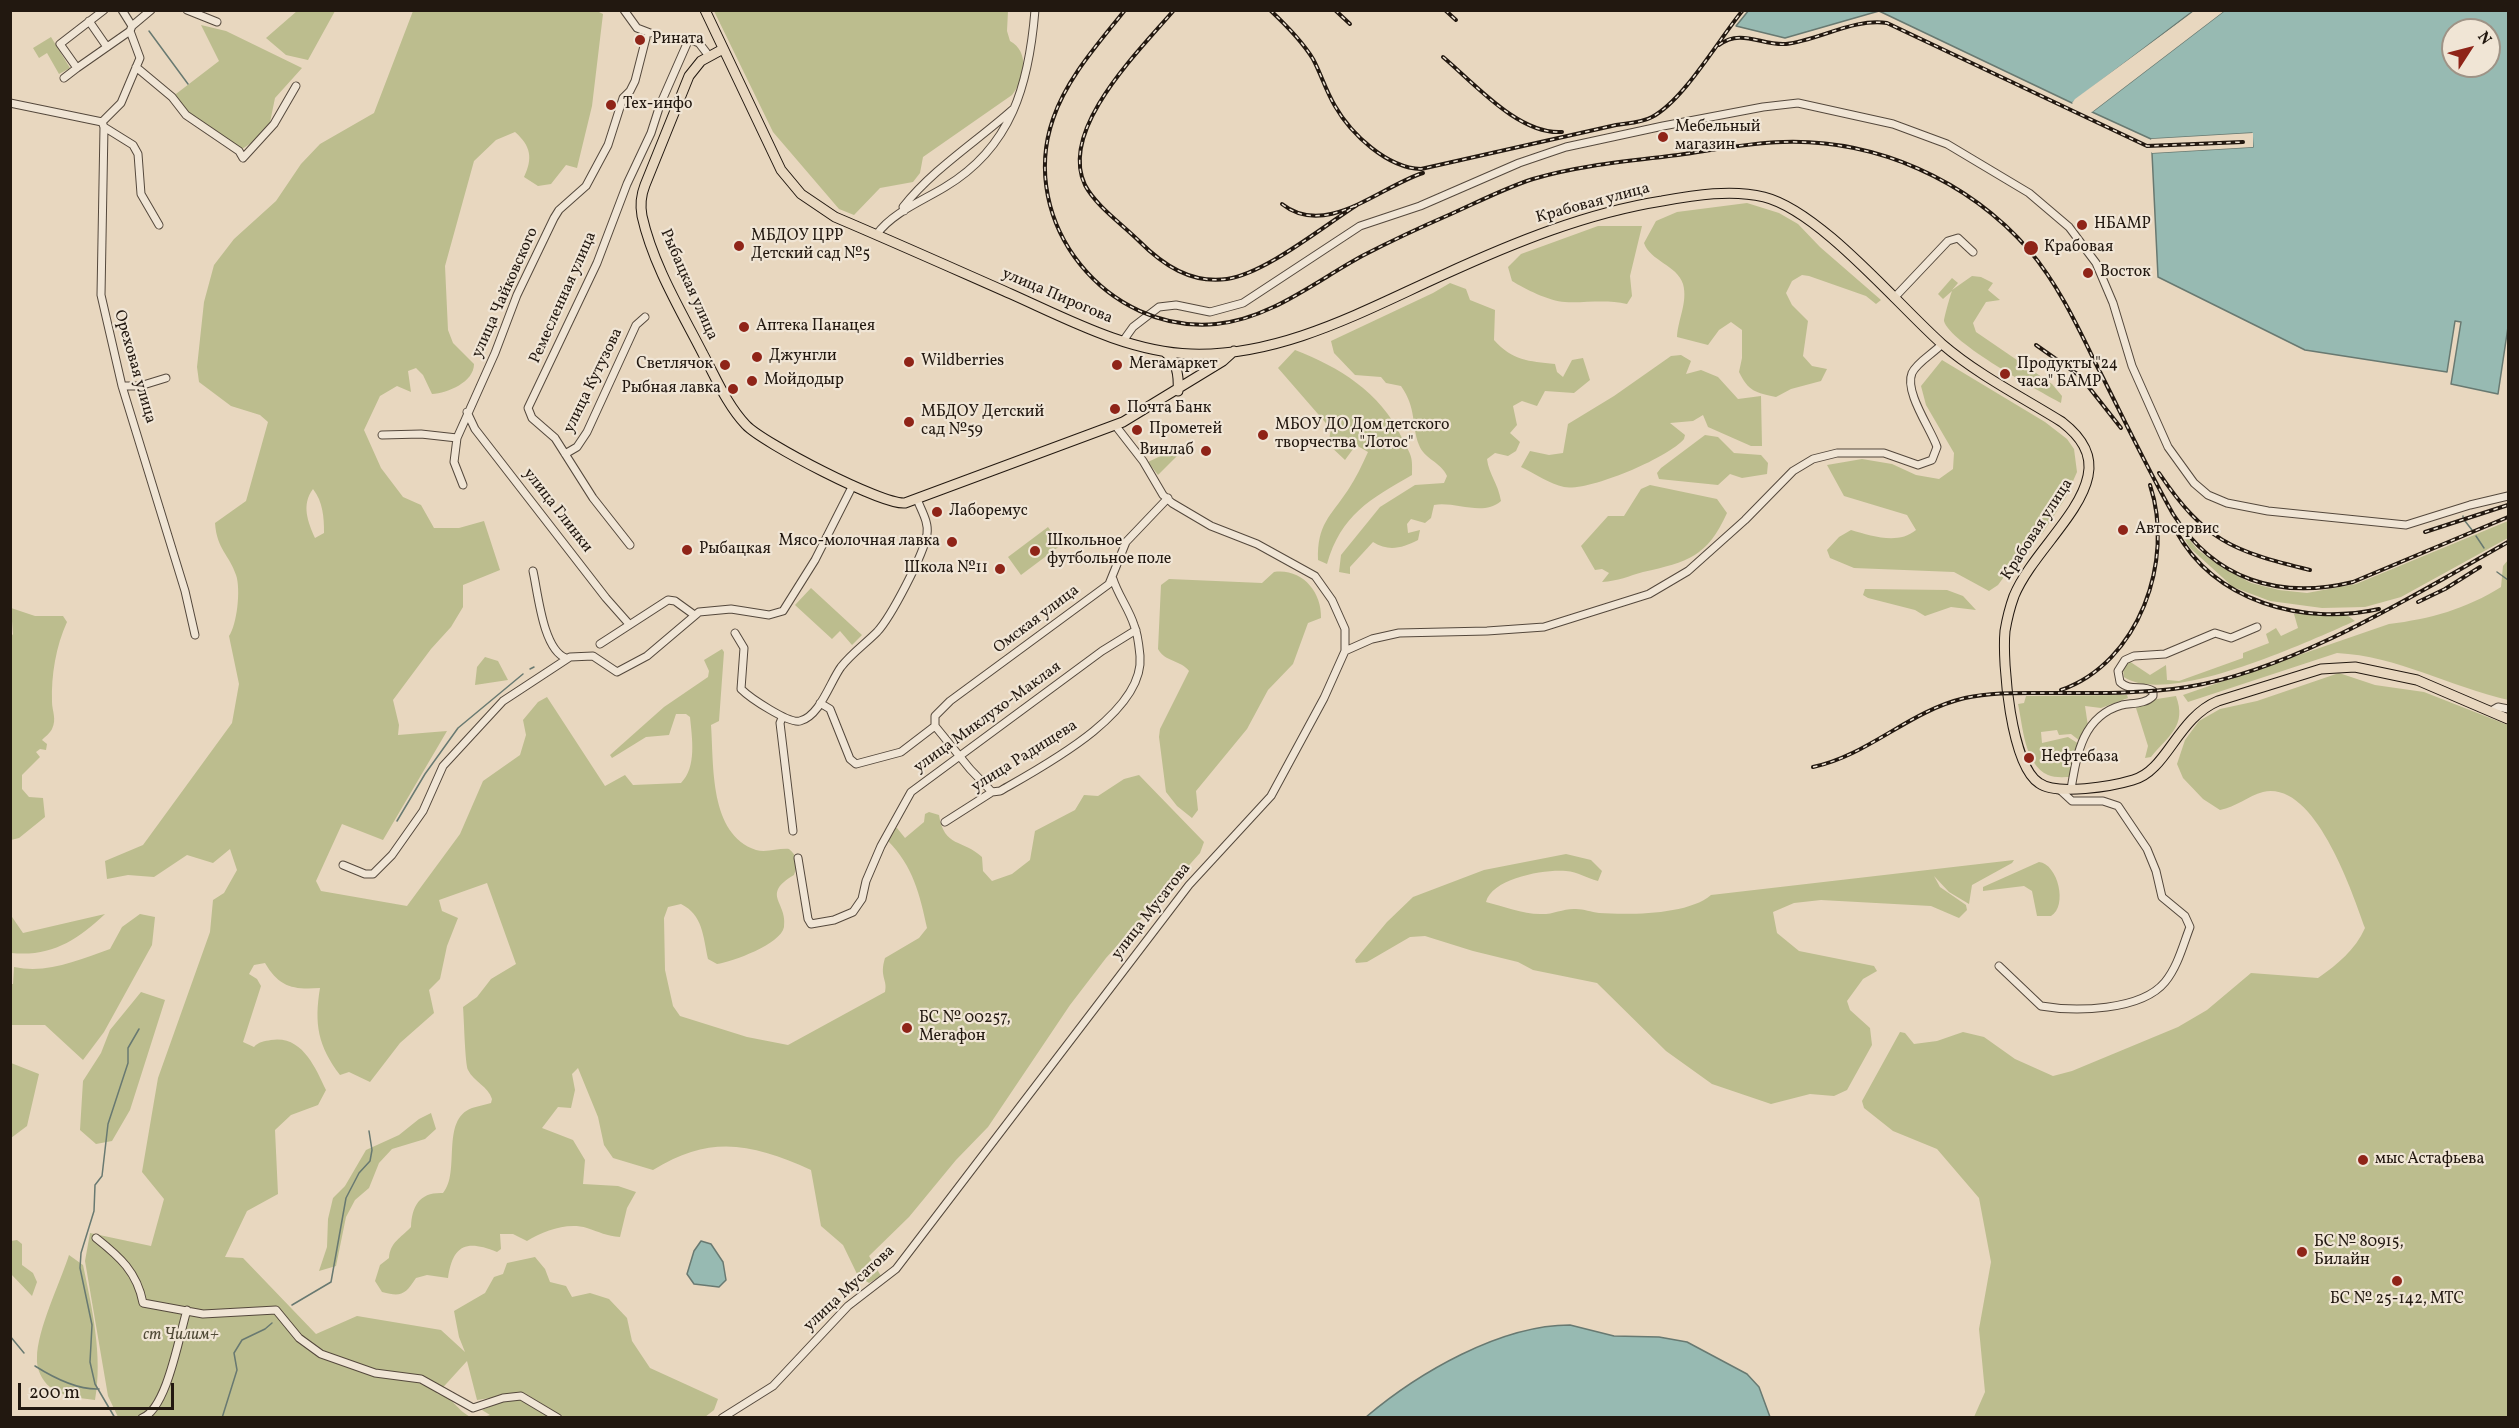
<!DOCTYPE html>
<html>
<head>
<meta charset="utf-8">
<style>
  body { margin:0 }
  #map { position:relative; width:2519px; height:1428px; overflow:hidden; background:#e8d7bf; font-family:Vollkorn,serif }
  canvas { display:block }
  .frame { position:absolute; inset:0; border:12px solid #221810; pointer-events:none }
  .north { position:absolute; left:2441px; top:18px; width:60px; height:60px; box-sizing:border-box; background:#f0e5d5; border:2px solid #9e9386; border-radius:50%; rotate:54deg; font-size:16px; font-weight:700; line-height:24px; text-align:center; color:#221810 }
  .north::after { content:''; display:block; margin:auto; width:21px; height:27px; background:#8f2418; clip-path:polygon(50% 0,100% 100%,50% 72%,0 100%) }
  .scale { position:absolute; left:18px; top:1383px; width:156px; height:27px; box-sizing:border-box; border:3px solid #221810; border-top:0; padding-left:8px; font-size:18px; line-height:21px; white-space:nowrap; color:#221810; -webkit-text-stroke:4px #f0e5d5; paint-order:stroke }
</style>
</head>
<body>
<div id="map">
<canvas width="2519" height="1428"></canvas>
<div class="frame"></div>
<div class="north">N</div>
<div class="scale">200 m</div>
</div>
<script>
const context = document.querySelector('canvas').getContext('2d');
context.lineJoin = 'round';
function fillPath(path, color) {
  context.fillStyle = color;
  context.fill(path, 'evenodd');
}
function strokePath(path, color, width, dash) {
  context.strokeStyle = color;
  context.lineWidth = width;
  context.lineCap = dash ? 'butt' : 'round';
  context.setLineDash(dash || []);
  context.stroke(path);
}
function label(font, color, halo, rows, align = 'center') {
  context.font = font + ' Vollkorn,serif';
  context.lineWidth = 4.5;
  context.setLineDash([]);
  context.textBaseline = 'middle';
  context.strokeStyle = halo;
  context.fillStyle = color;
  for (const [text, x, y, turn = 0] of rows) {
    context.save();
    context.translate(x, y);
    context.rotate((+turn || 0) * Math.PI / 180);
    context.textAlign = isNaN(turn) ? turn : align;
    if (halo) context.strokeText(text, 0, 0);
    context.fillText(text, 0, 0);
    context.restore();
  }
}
fillPath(new Path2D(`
  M595 10 603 14 592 106 577 168 566 165 551 184 538 186 524 177C533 158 531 146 515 132L496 140 474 161 445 266 448 330 453 343 474 364C474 382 448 393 432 394L423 375 416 368 408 371 411 392 397 386 380 396 364 430 381 468 403 497 421 505 434 528H459L484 521 500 570 463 585V607L451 627 431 649 393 700 399 725 398 735 447 731 383 840 342 824 316 881 321 891 407 906 460 834 483 781 520 755 526 735 523 720 538 702 547 697 605 786 625 775 633 785 681 783C697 767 692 738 690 717L686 714H676L669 735 646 737 612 758 610 755 664 707 708 677 709 671 704 660 722 649 724 652 719 721 711 725C714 766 709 834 756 850 766 853 779 848 789 849 798 856 798 865 794 875 760 895 788 902 784 927 781 944 732 962 717 964L708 959C703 936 703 915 681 904L668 907 664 918 665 970 673 1006 680 1016 747 1037 788 1045 885 992C888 980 879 977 885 958L919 938 927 928C920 895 913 866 888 841L892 828H897L905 838 924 822 925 814 929 812 939 815C944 848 963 839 982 857L983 871 992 881 1012 874 1030 860 1035 831 1075 810 1084 795 1098 796 1124 779 1139 775 1204 842 1200 853 1106 958 1070 1005 988 1127 956 1160 909 1217 869 1256 881 1276 869 1283 858 1276 843 1245 821 1226 811 1170C752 1144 712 1134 653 1170L613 1158 604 1145 598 1117 578 1068 572 1074 575 1090 571 1108 558 1107 542 1128 573 1140 585 1160 583 1184 618 1186 636 1192 627 1208 620 1237C607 1236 599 1232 587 1228 567 1222 544 1231 527 1241L513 1234H500L501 1249 497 1252C467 1240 453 1244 448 1278L427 1275 416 1278C405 1295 401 1297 382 1292L375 1281 380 1265 389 1258C390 1242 401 1238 411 1227 412 1205 420 1192 443 1193 461 1172 440 1120 472 1108 478 1106 485 1105 491 1103L492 1099C488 1086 474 1082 468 1070 465 1064 464 1018 463 1007L477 997 491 979 516 964 487 883 439 900 442 911 458 918 447 946 440 979 429 990 434 1013 400 1043 370 1082 349 1072 340 1075C318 1046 314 1024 320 988 293 990 279 987 265 963L254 965 249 974 257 979 261 986 243 1042 254 1047C258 1042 265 1041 271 1040 302 1035 315 1067 326 1090L318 1105 291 1115 275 1130 278 1194 247 1211 225 1257 243 1258 316 1334 357 1316 441 1330 465 1352 459 1337 454 1311 485 1293 494 1277 503 1274 507 1263 535 1257 545 1269 550 1282 566 1286 572 1297 590 1293 609 1299 627 1318 632 1341 650 1368 718 1399 714 1410 705 1417H564L524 1393 477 1400 467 1361 437 1394C452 1395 458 1412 471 1417H118L108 1396 85 1261 90 1233 151 1246 164 1199 142 1172 158 1078 210 932 213 900 224 893 237 870 230 849 213 863 187 855 154 877 128 875 107 879 105 861 143 845 232 723 239 684 229 636C237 625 241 589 236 575 229 554 217 550 215 523L246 501 268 422 260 415 231 406 199 382 197 367 204 302 214 265 234 239 276 201 301 164 320 144 374 113 413 11ZM313 489C323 502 324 517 324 533L315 538C308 522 301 505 313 489Z
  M297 11H335L308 60 286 55 266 38Z
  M714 11H1008L1007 31 1010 41C1030 52 1025 79 1012 95L923 157 920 173 913 182 880 188 854 215 839 209 773 132Z
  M201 25 226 31 302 68 275 98 268 132 239 151 186 115 172 97 219 61Z
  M51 37 70 68 59 74 47 53 39 58 33 48Z
  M1747 203 1779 213 1798 224 1820 247 1881 300 1876 304 1866 296 1809 276 1802 275 1792 281 1786 293 1792 305 1808 321 1803 356 1812 366 1827 369 1821 381 1791 389 1776 397C1756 393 1748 391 1739 372L1742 358V330L1731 322 1719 330 1708 345 1677 337C1678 319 1688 302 1683 284 1677 265 1650 261 1644 243L1656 221 1677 212Z
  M1598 226H1642L1630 276 1632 296 1627 304C1606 299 1586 303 1565 302 1549 301 1525 289 1512 281L1508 267 1521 254Z
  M1972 276 1981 277 1993 283 1988 290 2000 300 1986 302 1973 323 1976 332 2052 384 2062 396 2061 403C2039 391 1950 343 1944 321 1944 318 1950 296 1952 291L1943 299 1938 294 1952 278 1958 283 1952 290Z
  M1450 283 1466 289 1470 300 1495 310 1494 340C1513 361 1528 361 1555 364L1557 372 1563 377 1572 360 1583 358 1590 380 1574 393 1545 391 1537 406 1522 401 1513 406 1517 425 1510 433 1520 442 1516 451 1508 456 1495 453 1487 459C1489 475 1498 483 1501 501 1483 517 1455 501 1434 505L1431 518 1425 523 1411 519 1407 524 1408 533 1420 530 1418 540C1402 548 1389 552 1373 542L1350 567V574L1339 572 1341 555 1380 507 1415 485 1444 483 1447 476C1441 462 1424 459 1419 445 1411 424 1417 409 1401 386L1386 383 1381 377 1355 375 1334 353 1331 341 1433 293Z
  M1295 350C1339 367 1380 392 1401 436 1410 455 1413 453 1412 475 1370 499 1341 515 1327 564L1318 560C1317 524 1330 517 1348 490 1356 478 1362 465 1368 452L1356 445 1345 460 1328 444 1331 429 1278 368Z
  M1681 355 1691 361 1686 374 1701 370 1718 377 1738 399 1761 396 1762 446H1751L1708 427 1703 415 1693 421 1670 423 1685 435 1684 439C1668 458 1588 492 1564 487 1550 484 1534 473 1521 467L1530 451 1549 455 1563 453 1568 424 1614 396 1671 356Z
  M1942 360 2045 422 2067 439 2074 449 2077 472 2066 497 2042 534 2020 555 1998 585 1989 591 1954 572 1854 568 1830 558 1827 550 1839 537 1851 530C1872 536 1898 545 1916 530L1907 515 1844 496 1827 465 1862 459 1892 464 1916 475 1939 479 1953 469 1954 453 1926 405 1921 386Z
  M1705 435 1718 437 1734 453 1761 455 1768 463 1767 474 1742 478 1730 474 1718 485 1659 479 1657 473 1661 468Z
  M1192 441 1158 475 1148 462Z
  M1650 485 1717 499 1727 513C1707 557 1688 562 1643 572 1629 576 1618 581 1602 582L1609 573 1602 569 1595 570 1581 546 1608 516H1624L1641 489Z
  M2174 521 2198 550 2223 568 2251 583 2279 590 2307 593 2356 584 2508 521V538L2401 597 2365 607 2322 608 2270 601 2233 587 2190 548Z
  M1048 527 1061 545 1021 575 1008 557Z
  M2508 560V700C2451 687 2397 656 2337 653L2188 702 2183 695 2389 624C2430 619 2466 609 2501 587L2503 566Z
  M1274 572C1301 568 1322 591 1321 618L1308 623 1293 664 1268 690 1247 729 1196 791 1198 810 1192 818 1177 806 1166 792 1159 737 1160 729 1189 671C1181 660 1165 662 1158 649L1161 585 1169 579 1262 583Z
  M811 588 862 635 852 645 840 631 832 639 795 605Z
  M1865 589 1947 590 1963 596 1976 610 1951 607 1925 616 1915 610 1868 598 1863 595Z
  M11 608 35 616H63L67 622C56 646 51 675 52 702 52 711 57 719 52 729 50 733 45 737 42 740L47 744 46 750 40 749 36 752 40 757 22 775V789L29 797 43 798 45 817 19 838 11 840 10 638 13 634Z
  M2294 614 2347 615 2355 621C2309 641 2169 707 2124 677L2123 670 2129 661 2150 675 2166 665 2167 680 2179 681 2243 658V653L2269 643 2266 634 2276 628 2281 636 2298 628Z
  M485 657 498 661 508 680 475 685 477 667Z
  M2339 673 2375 685 2424 692 2508 725V1417H1974L1985 1392 1979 1329 1991 1262 1979 1198 1937 1149 1893 1131 1864 1108 1862 1101 1900 1032 1905 1033 1914 1044 1937 1041 1963 1032 1984 1037 2015 1059 2053 1076 2072 1071 2178 1027 2207 1010 2251 973 2318 978C2338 964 2355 950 2365 928 2352 892 2315 780 2263 792 2248 796 2236 807 2220 810L2203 799 2183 778 2177 764 2185 740 2199 721 2220 709 2257 701Z
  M2127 695 2128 698 2101 708 2085 706 2088 726 2080 741 2071 734 2059 735 2057 730 2041 732 2042 743 2068 737 2079 744 2073 759 2071 777C2064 777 2054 778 2048 775 2024 764 2023 726 2018 704L2024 703 2026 696Z
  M2176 696C2187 726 2169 735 2151 757L2145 758 2148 746 2136 708 2157 699Z
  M1566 854 1591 860 1602 871 1598 881C1586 878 1578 872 1566 871 1545 869 1492 878 1486 902 1502 906 1523 914 1540 914 1552 915 1564 908 1576 909 1584 909 1591 912 1599 913 1629 915 1688 915 1711 895L2014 860 2012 863 1972 885 1969 904 1949 892 1934 876 1940 887 1966 905 1967 910 1959 918 1931 906 1821 900 1794 903 1773 912 1777 933 1799 951 1874 966 1877 971 1863 979 1847 1001 1850 1010 1870 1028 1872 1045 1847 1090 1834 1096 1810 1094 1771 1104 1712 1084 1666 1051 1597 983 1533 970 1518 962 1473 951 1425 936 1410 937 1367 962 1356 963 1355 960 1387 922 1413 897 1484 870Z
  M2039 862C2058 864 2068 906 2051 916H2037L2032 891 2024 886 1983 891V887Z
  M10 914 23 933 105 914C76 941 51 957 11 953Z
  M140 914 155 917 152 945 104 1032 83 1060 45 1025H11V984H13L14 967C48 974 78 960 110 949L122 927Z
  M141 992 165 1000 130 1110 112 1141 96 1144 80 1130 83 1081 101 1053 110 1030Z
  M11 1063 39 1074 27 1126 11 1138Z
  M431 1113 436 1129 425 1139 392 1149 379 1163 369 1188 355 1200 346 1217 336 1266 319 1271 327 1247 328 1219 333 1198 345 1186 366 1150 399 1135 419 1119Z
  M17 1240 22 1244V1265L33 1273 37 1282 32 1296 11 1274V1241Z
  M69 1255 83 1265C92 1308 103 1356 95 1400 80 1398 63 1397 50 1387 42 1381 36 1368 37 1358 37 1330 60 1283 69 1255Z
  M506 1400H522L552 1418H480L490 1415 482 1410Z`), '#bcbd8e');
const water = new Path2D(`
  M1749 10 2193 11 2072 103 1879 11 1785 38 1736 26Z
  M2224 11H2508V327L2498 394 2451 384 2461 322 2455 321 2447 372 2305 350 2158 277 2152 153 2253 147 2252 133 2151 139 2092 112ZM2453 30H2489V66H2453Z
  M701 1241 711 1244 723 1262 726 1280 719 1287 694 1284 687 1274 694 1251Z
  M1570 1325 1614 1336 1659 1337 1687 1342 1747 1374 1759 1387 1770 1417H1366C1418 1373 1500 1325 1570 1325Z`);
fillPath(water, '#97bab2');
strokePath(water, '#687971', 1.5);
fillPath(new Path2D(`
  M2196 10 2075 104 2072 103 2075 99Z
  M2219 10 2224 11 2092 112 2089 111Z
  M2253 133V147L2152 153V150L2250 144V136L2152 142 2151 139Z`), '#e8d7bf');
strokePath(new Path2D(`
  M149 31 188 84
  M2463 516V517
  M2465 521 2472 530
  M2476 536 2484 548
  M2497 572 2508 580
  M530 669 534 667
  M397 821 425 774 458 728 523 674
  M292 1305 331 1282 346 1198 359 1173 370 1161 372 1150 369 1131
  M10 1336 24 1353
  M35 1366C54 1378 77 1390 99 1389
  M115 1418 95 1384 90 1362 92 1325 80 1268 81 1253 94 1211 95 1185 102 1176 108 1124 128 1063V1048L139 1029
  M222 1418 237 1370 234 1353 242 1340 265 1329 272 1323`), '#687971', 1.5);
const minor = new Path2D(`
  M104 10 60 44 77 68 130 31
  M122 10 132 26
  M187 10 217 22
  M624 10 637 28 650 33
  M89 21 107 47
  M136 67 172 97 186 115 239 151 243 158 274 124 296 86
  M64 78 77 68
  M10 103 102 122 104 127 101 295 122 386 185 591 195 635
  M102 122 121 103 140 58 130 31 132 26 151 10
  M104 127 133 145 138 154 141 194 159 225
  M904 211 903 207C933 169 976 142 1012 110
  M877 234C892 213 922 201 945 187 1012 147 1029 84 1035 10
  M1894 298 1948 241 1958 238 1973 252
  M1123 341 1133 327 1159 307 1176 305 1210 312 1243 303 1360 226 1420 206 1519 163 1566 147 1663 126 1763 107 1798 103 1893 124 1947 144 2029 193 2069 227 2096 263 2113 303 2132 366 2168 447 2194 483 2208 495 2227 503 2268 511 2406 525 2470 505 2508 496
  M122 386H140L166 378
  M467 412 475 429 606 598 629 624
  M382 435 421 434 457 438
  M565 454 577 447 587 432 636 325 645 317
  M463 485 454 462 457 438 495 353 517 295 554 218 559 210 586 186 608 145 623 98 630 91 635 81 646 38
  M630 545 593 498 555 438 532 418 528 408 597 263 627 184 651 133 660 105 689 39 699 43 709 56
  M533 571C538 593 543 650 566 658
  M735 633 744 648 741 689C750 698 789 724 800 721 820 716 830 682 841 667 851 654 865 644 877 632 891 617 924 554 927 534 929 522 921 510 917 499
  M600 644 668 600 675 601 693 614
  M1345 651 1372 639 1399 633 1487 631 1544 627 1649 594 1688 571 1745 520 1793 471 1813 459 1837 453H1884L1918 465 1932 460 1937 447C1931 429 1904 392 1912 373 1917 362 1934 353 1942 344
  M820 703 830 709 850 759 856 764 901 752 935 726
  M2491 711 2498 707 2508 709
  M782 718 780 723 793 831
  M935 726V716L950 701 1109 584 1126 542 1168 498
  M935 726 970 769 992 792
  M2071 789C2077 753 2083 716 2122 705 2132 703 2146 704 2153 696V691C2143 684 2130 692 2120 682L2118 671 2125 660 2134 656 2165 654 2215 633 2231 638 2257 627
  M945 822 992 792 1000 791C1042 767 1145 713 1140 656 1139 646 1138 634 1134 625 1129 609 1118 595 1113 579
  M798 858 808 919 811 924 834 920 853 912 862 899 866 881 881 846 911 792 1102 651 1136 630
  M343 865 365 874H373L392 855 423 811 443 766 503 701 570 657 593 656 617 672 647 656 699 612 731 609 769 615 783 611 815 560 853 485
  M1999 966 2041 1006C2075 1012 2141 1011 2165 982 2178 966 2183 945 2190 927L2185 916 2162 897 2156 871 2147 849 2118 806 2103 801H2072L2059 789
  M96 1238C120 1257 137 1272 143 1303L203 1314 276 1310 299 1338 321 1354 375 1373 421 1379 473 1408 503 1398 521 1396 558 1418
  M142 1418C167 1409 179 1336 187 1310
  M722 1418 773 1386 848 1306 896 1269 1189 885 1271 796 1324 698 1345 651V629L1332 600 1315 576 1257 544 1211 526 1172 503 1163 495 1143 461 1115 425`);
const major = new Path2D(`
  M705 10 781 170 801 194 835 217C894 242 952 268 1011 294 1067 319 1128 352 1191 354 1281 357 1363 311 1443 275 1513 243 1586 213 1662 201 1695 195 1732 189 1764 197 1820 211 1897 304 1942 344 1978 375 2022 397 2062 422 2080 436 2093 453 2088 476 2080 515 2031 555 2014 596 2010 607 2007 619 2005 631 2002 663 2011 765 2039 783 2057 796 2113 786 2133 780 2167 771 2177 718 2218 701L2321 669 2355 667 2417 680 2508 719
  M723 49 701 61 689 76 645 185C641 195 640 205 642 216 653 265 681 311 703 354 716 378 727 405 746 425 763 443 882 505 905 503L1123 422 1223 361 1234 351
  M1166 353C1178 362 1179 377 1178 391`);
strokePath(minor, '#54483c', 9);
strokePath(major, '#221810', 11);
strokePath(minor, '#f0e5d5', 7);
strokePath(major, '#e8d7bf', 9);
const rail = new Path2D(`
  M1125 10C1098 44 1067 78 1053 119 1017 223 1107 334 1216 324 1270 319 1316 281 1362 256 1391 241 1421 227 1451 214 1478 202 1505 188 1533 179 1580 165 1630 161 1678 155 1713 150 1748 143 1783 142 1876 139 1968 180 2029 250 2057 283 2076 323 2095 362 2121 413 2145 464 2173 514 2215 580 2279 600 2353 582L2508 517
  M1174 10C1141 49 1058 129 1085 185 1096 206 1122 224 1139 241 1163 265 1191 284 1227 279 1266 273 1322 227 1357 205
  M1270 10C1286 25 1302 41 1313 59 1321 74 1326 91 1335 106 1351 134 1387 168 1421 169L1616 125C1628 123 1641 123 1652 117 1684 100 1719 39 1743 10
  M1335 10 1350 24
  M1445 10 1456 20
  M1719 45C1741 28 1762 46 1786 44 1819 40 1854 18 1887 23L2147 146 2243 142
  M1443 57C1475 84 1519 135 1562 132
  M1282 204C1326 239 1381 186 1423 173
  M2036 345 2080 376 2121 428
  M2159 473C2205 541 2232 551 2310 570
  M2176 531C2215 602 2303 626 2379 609
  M2425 532 2508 505
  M2418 602 2445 589 2480 567
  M2061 690C2139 663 2175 560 2150 485
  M1813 767C1869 755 1909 711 1965 698 1992 692 2019 693 2046 693 2093 693 2141 694 2187 687 2294 670 2414 595 2508 542`);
strokePath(rail, '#221810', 4);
strokePath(rail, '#f0e5d5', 1.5, [4.5]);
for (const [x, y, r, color] of [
  [640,40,6,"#8f2418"],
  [611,105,6,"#8f2418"],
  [1663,137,6,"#8f2418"],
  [2082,225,6,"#8f2418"],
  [739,246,6,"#8f2418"],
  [2031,248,8,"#8f2418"],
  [2088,273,6,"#8f2418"],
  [744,327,6,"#8f2418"],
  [757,357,6,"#8f2418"],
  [909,362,6,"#8f2418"],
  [725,365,6,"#8f2418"],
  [1117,365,6,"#8f2418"],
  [2005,374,6,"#8f2418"],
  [752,381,6,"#8f2418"],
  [733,389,6,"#8f2418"],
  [1115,409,6,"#8f2418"],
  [909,422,6,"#8f2418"],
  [1137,430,6,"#8f2418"],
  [1263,435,6,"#8f2418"],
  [1206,451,6,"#8f2418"],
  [937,512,6,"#8f2418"],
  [2123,530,6,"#8f2418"],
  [952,542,6,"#8f2418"],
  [687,550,6,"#8f2418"],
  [1035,551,6,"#8f2418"],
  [1000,569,6,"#8f2418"],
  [2029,758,6,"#8f2418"],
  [907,1028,6,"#8f2418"],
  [2363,1160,6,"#8f2418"],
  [2302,1252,6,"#8f2418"],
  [2397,1281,6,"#8f2418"]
]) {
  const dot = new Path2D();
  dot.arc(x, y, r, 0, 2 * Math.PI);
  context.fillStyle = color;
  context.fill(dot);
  strokePath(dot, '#f0e5d5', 2);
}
label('16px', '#221810', '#f0e5d5', [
  ["Рината",652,40],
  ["Тех-инфо",623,105],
  ["Мебельный",1675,128],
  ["магазин",1675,146],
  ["НБАМР",2094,225],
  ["МБДОУ ЦРР",751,237],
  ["Детский сад №5",751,255],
  ["Крабовая",2044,248],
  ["Восток",2100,273],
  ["Аптека Панацея",756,327],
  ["Джунгли",769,357],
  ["Wildberries",921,362],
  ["Светлячок",713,365,"right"],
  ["Мегамаркет",1129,365],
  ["Продукты \"24",2017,365],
  ["часа\" БАМР",2017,383],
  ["Мойдодыр",764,381],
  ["Рыбная лавка",721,389,"right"],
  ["Почта Банк",1127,409],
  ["МБДОУ Детский",921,413],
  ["сад №59",921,431],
  ["МБОУ ДО Дом детского",1275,426],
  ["творчества \"Лотос\"",1275,444],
  ["Прометей",1149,430],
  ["Винлаб",1194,451,"right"],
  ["Лаборемус",949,512],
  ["Автосервис",2135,530],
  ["Мясо-молочная лавка",940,542,"right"],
  ["Школьное",1047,542],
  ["футбольное поле",1047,560],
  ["Рыбацкая",699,550],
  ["Школа №11",988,569,"right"],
  ["Нефтебаза",2041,758],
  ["БС № 00257,",919,1019],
  ["Мегафон",919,1037],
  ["мыс Астафьева",2375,1160],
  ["БС № 80915,",2314,1243],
  ["Билайн",2314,1261],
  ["БС № 25-142, МТС",2397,1300,"center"]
], 'left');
label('16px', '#221810', '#f0e5d5', [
  ["Крабовая улица",1593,204,-15],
  ["Рыбацкая улица",688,285,66],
  ["улица Чайковского",506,293,-66],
  ["улица Пирогова",1057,297,23],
  ["Ремесленная улица",564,298,-66],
  ["Ореховая улица",134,367,74],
  ["улица Кутузова",594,381,-64],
  ["улица Глинки",557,511,52],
  ["Крабовая улица",2038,530,-57],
  ["Омская улица",1037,620,-37],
  ["улица Миклухо-Маклая",988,718,-36],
  ["улица Радищева",1025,757,-32],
  ["улица Мусатова",1152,912,-52],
  ["улица Мусатова",850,1289,-43]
]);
label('italic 16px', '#504a36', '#f0e5d5', [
  ["ст Чилим+",181,1336]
]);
</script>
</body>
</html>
